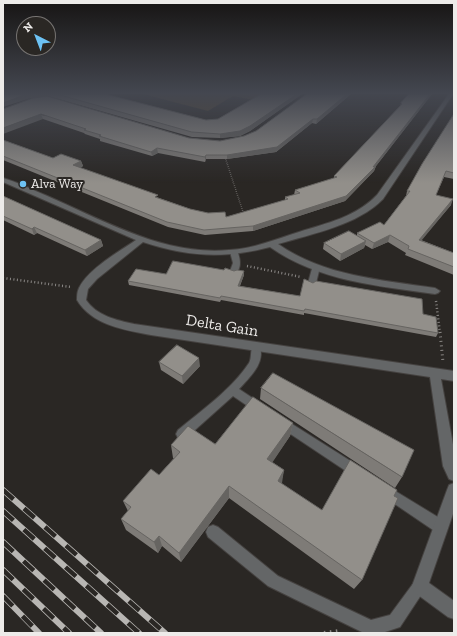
<!DOCTYPE html>
<html>
<head>
<meta charset="utf-8">
<style>
  body { margin:0 }
  #map { position:relative; width:457px; height:636px; overflow:hidden; background:#2a2724; font-family:"Zilla Slab",serif }
  canvas { display:block }
  .frame { position:absolute; inset:0; border:4px solid #edebe9; pointer-events:none }
  .north { position:absolute; left:16px; top:16px; width:40px; height:40px; box-sizing:border-box; background:#2a2724; border:1px solid #787573; border-radius:50%; rotate:318deg; font-size:11px; font-weight:700; line-height:16px; text-align:center; color:#edebe9 }
  .north::after { content:''; display:block; margin:auto; width:14px; height:18px; background:#6dc2f3; clip-path:polygon(50% 0,100% 100%,50% 72%,0 100%) }
</style>
</head>
<body>
<div id="map">
<canvas width="457" height="636"></canvas>
<div class="frame"></div>
<div class="north">N</div>
</div>
<script>
const context = document.querySelector('canvas').getContext('2d');
context.lineJoin = 'round';
function fillPath(path, color) {
  context.fillStyle = color;
  context.fill(path, 'evenodd');
}
function strokePath(path, color, width, dash) {
  context.strokeStyle = color;
  context.lineWidth = width;
  context.lineCap = dash ? 'butt' : 'round';
  context.setLineDash(dash || []);
  context.stroke(path);
}
function label(font, color, halo, rows, align = 'center') {
  context.font = font + ' "Zilla Slab",serif';
  context.lineWidth = 4;
  context.setLineDash([]);
  context.textBaseline = 'middle';
  context.strokeStyle = halo;
  context.fillStyle = color;
  for (const [text, x, y, turn = 0] of rows) {
    context.save();
    context.translate(x, y);
    context.rotate((+turn || 0) * Math.PI / 180);
    context.textAlign = isNaN(turn) ? turn : align;
    if (halo) context.strokeText(text, 0, 0);
    context.fillText(text, 0, 0);
    context.restore();
  }
}
fillPath(new Path2D(`
  M143 94H265L283 106 233 96 208 111Z`), '#55452d');
const lane = new Path2D(`
  M231 250H237C240 258 243 269 234 274L230 271 233 263 230 252Z
  M313 265H316L320 267 316 283 312 286 308 283Z
  M256 344 259 345C267 362 249 378 239 389L263 405 264 408 263 411 259 413 255 411 233 396 186 438 182 439 178 438 176 434 178 430C201 411 232 389 249 363 252 358 250 351 253 345Z
  M281 417 360 467 362 471 360 475 356 477 352 475 277 425 275 422 277 419Z
  M387 486 446 522 448 527 446 532 441 534 436 532 383 496 381 492 383 488Z
  M213 525 218 527 278 576 371 620 390 615 415 581 420 579 425 581 427 586 400 627 382 633H364L268 586 208 537 206 532 208 527Z`);
const street = new Path2D(`
  M449 94H453L383 199C358 225 312 234 278 244 324 276 381 280 435 288L440 291 438 293 435 294C378 286 318 281 270 247 225 259 188 257 143 242L97 279 88 289 86 300C97 316 116 320 134 324L454 371V381L441 379 454 450V481L449 479 443 466 430 377 151 335C124 330 92 325 77 300 77 296 77 292 79 288 88 269 120 251 136 240L3 182V178C17 182 31 189 45 195 103 220 164 256 229 250 253 249 276 239 299 232 327 223 356 217 377 195Z
  M454 483V511L429 583 454 601V619L448 617 414 592 412 586 447 490 449 485Z`);
strokePath(lane, '#454240', 2);
strokePath(street, '#454240', 2);
strokePath(new Path2D(`
  M243 94 260 97
  M225 157 244 215`), '#8a8785', 1.5, [0.5, 1.5]);
strokePath(new Path2D(`
  M247 266 301 277
  M3 278 71 287
  M436 301 440 333`), '#8a8785', 2.5, [1, 2.5]);
strokePath(new Path2D(`
  M440 332 443 362`), '#8a8785', 3, [1, 3.5]);
strokePath(new Path2D(`
  M324 633 339 631`), '#8a8785', 4, [1.5, 4.5]);
fillPath(lane, '#646667');
fillPath(street, '#646667');
const rail = new Path2D(`
  M3 490 165 633
  M3 511 139 633
  M3 542 101 633
  M3 570 69 633
  M3 596 39 633`);
strokePath(rail, '#b8b6b3', 6);
strokePath(rail, '#2a2724', 4.5, [14]);
fillPath(new Path2D(`
  M3 94H105L206 120 218 119 261 94H302L250 131 240 136 220 138 192 137 48 96 31 98Z
  M307 94H351L316 124 312 123 276 152 227 159H206L205 162 158 153 152 156 100 141V139L85 134 84 133 43 119 3 109 189 138 220 141 244 136 256 131Z
  M409 94H432L376 166 374 171 345 201 253 231 205 235 168 227 3 160V140L53 158 81 161 83 166 80 168 159 198 190 209 226 217 285 200V197L294 195 295 190 334 178V176L400 106 401 103Z
  M454 114V179L444 177 436 195 451 205 421 240 454 253V275L405 255 406 253 388 242 372 249 365 245 364 248 340 261 323 249 324 243 357 236V233L384 225 406 196 407 191Z
  M3 196 101 240 103 246 87 256 37 233 34 235 3 220Z
  M224 270 234 271H244V275L240 286 300 296 313 283 423 314 438 333 436 337 304 313V315L221 300 220 302 129 285 128 281 166 274Z
  M159 362 200 366 183 384 161 370Z
  M261 388 402 477 395 488 260 399Z
  M293 423 290 436 272 462 284 470 281 483 362 580 354 589 229 498 181 562 162 546 158 553 126 530 121 519 128 511 123 501 159 475 174 458H173L171 445 215 444Z`), '#7e7b77');
fillPath(new Path2D(`
  M27 94H48V96L31 98 3 107V103Z
  M297 94H302L250 131 240 136 220 138V134Z
  M347 94H351L316 124 317 119Z
  M430 94H432L376 166 374 171 345 201 253 231V226L373 167Z
  M41 114 43 119 3 134V128Z
  M313 119 312 123 276 152 227 159V155Z
  M157 148 158 153 152 156 151 152Z
  M206 155V159L205 162V157Z
  M81 161 83 166 75 170 73 165Z
  M453 199 451 205 417 246 419 240Z
  M34 227 37 233 34 235 32 229Z
  M390 235 388 242 372 249 374 243Z
  M101 240 103 246 87 256 85 250Z
  M366 241 364 248 340 261 341 254Z
  M244 271V275L238 290V286Z
  M199 358 200 366 183 384 182 376Z
  M293 423 290 436 266 472 267 459Z
  M284 470 282 483 275 493 278 481Z
  M229 486V498L181 562 179 553Z
  M159 536 162 546 158 553 154 542Z`), '#666461');
const building = new Path2D(`
  M3 94H27L3 103Z
  M57 94H105L206 120 218 119 261 94H297L250 126 240 131 220 134 192 132Z
  M307 94H347L317 119H313L277 147 227 155H206L205 157 157 148 151 152 99 136 101 135 84 130 86 129 41 114 3 128V109L33 98 47 96 189 138 220 141 244 136 256 131Z
  M409 94H430L373 167 376 166 346 196 253 226 204 230 167 222 3 156V140L53 158 61 154 81 161 73 165 158 195 155 197 190 209 208 213 225 212 226 217 288 199 285 197 300 193 295 190 337 177 334 176 402 104 401 103Z
  M454 114V173L446 171 436 195 453 199 419 240 454 253V267L408 249 409 246 390 235 374 243 357 233 380 222 384 225 410 191H407L422 164Z
  M3 196 101 240 85 250 34 227 32 229 3 216Z
  M349 231 366 241 341 254 324 243Z
  M173 261 224 270 225 268 234 271 237 270 244 271 238 286 300 296 304 279 313 283 316 281 422 299 423 314 436 317 438 333 305 309 304 311 221 296 220 298 128 281 136 269 166 274Z
  M177 345 199 358 182 376 159 362Z
  M273 373 414 450 402 477 261 388Z
  M253 397 293 423 267 459 284 470 278 481 322 510 350 460 397 490 394 496 398 498 362 580 229 486 179 553 159 536 154 542 121 519 131 507 123 501 151 469 159 475 180 452 171 445 188 426 215 444Z`);
fillPath(building, '#928f8a');
strokePath(building, '#666461', 1);
const sky = context.createLinearGradient(0, 0, 0, 183);
sky.addColorStop(0, '#171514');
sky.addColorStop(0.51, '#444750');
sky.addColorStop(1, '#44475000');
context.fillStyle = sky;
context.fillRect(0, 0, 457, 183);
for (const [x, y, r, color] of [
  [23,184,4,"#6dc2f3"]
]) {
  const dot = new Path2D();
  dot.arc(x, y, r, 0, 2 * Math.PI);
  context.fillStyle = color;
  context.fill(dot);
  strokePath(dot, '#2a2724', 1.5);
}
label('13px', '#edebe9', '#2a2724', [
  ["Alva Way",31,184]
], 'left');
label('16px', '#edebe9', '#2a2724', [
  ["Delta Gain",222,326,9]
]);
</script>
</body>
</html>
